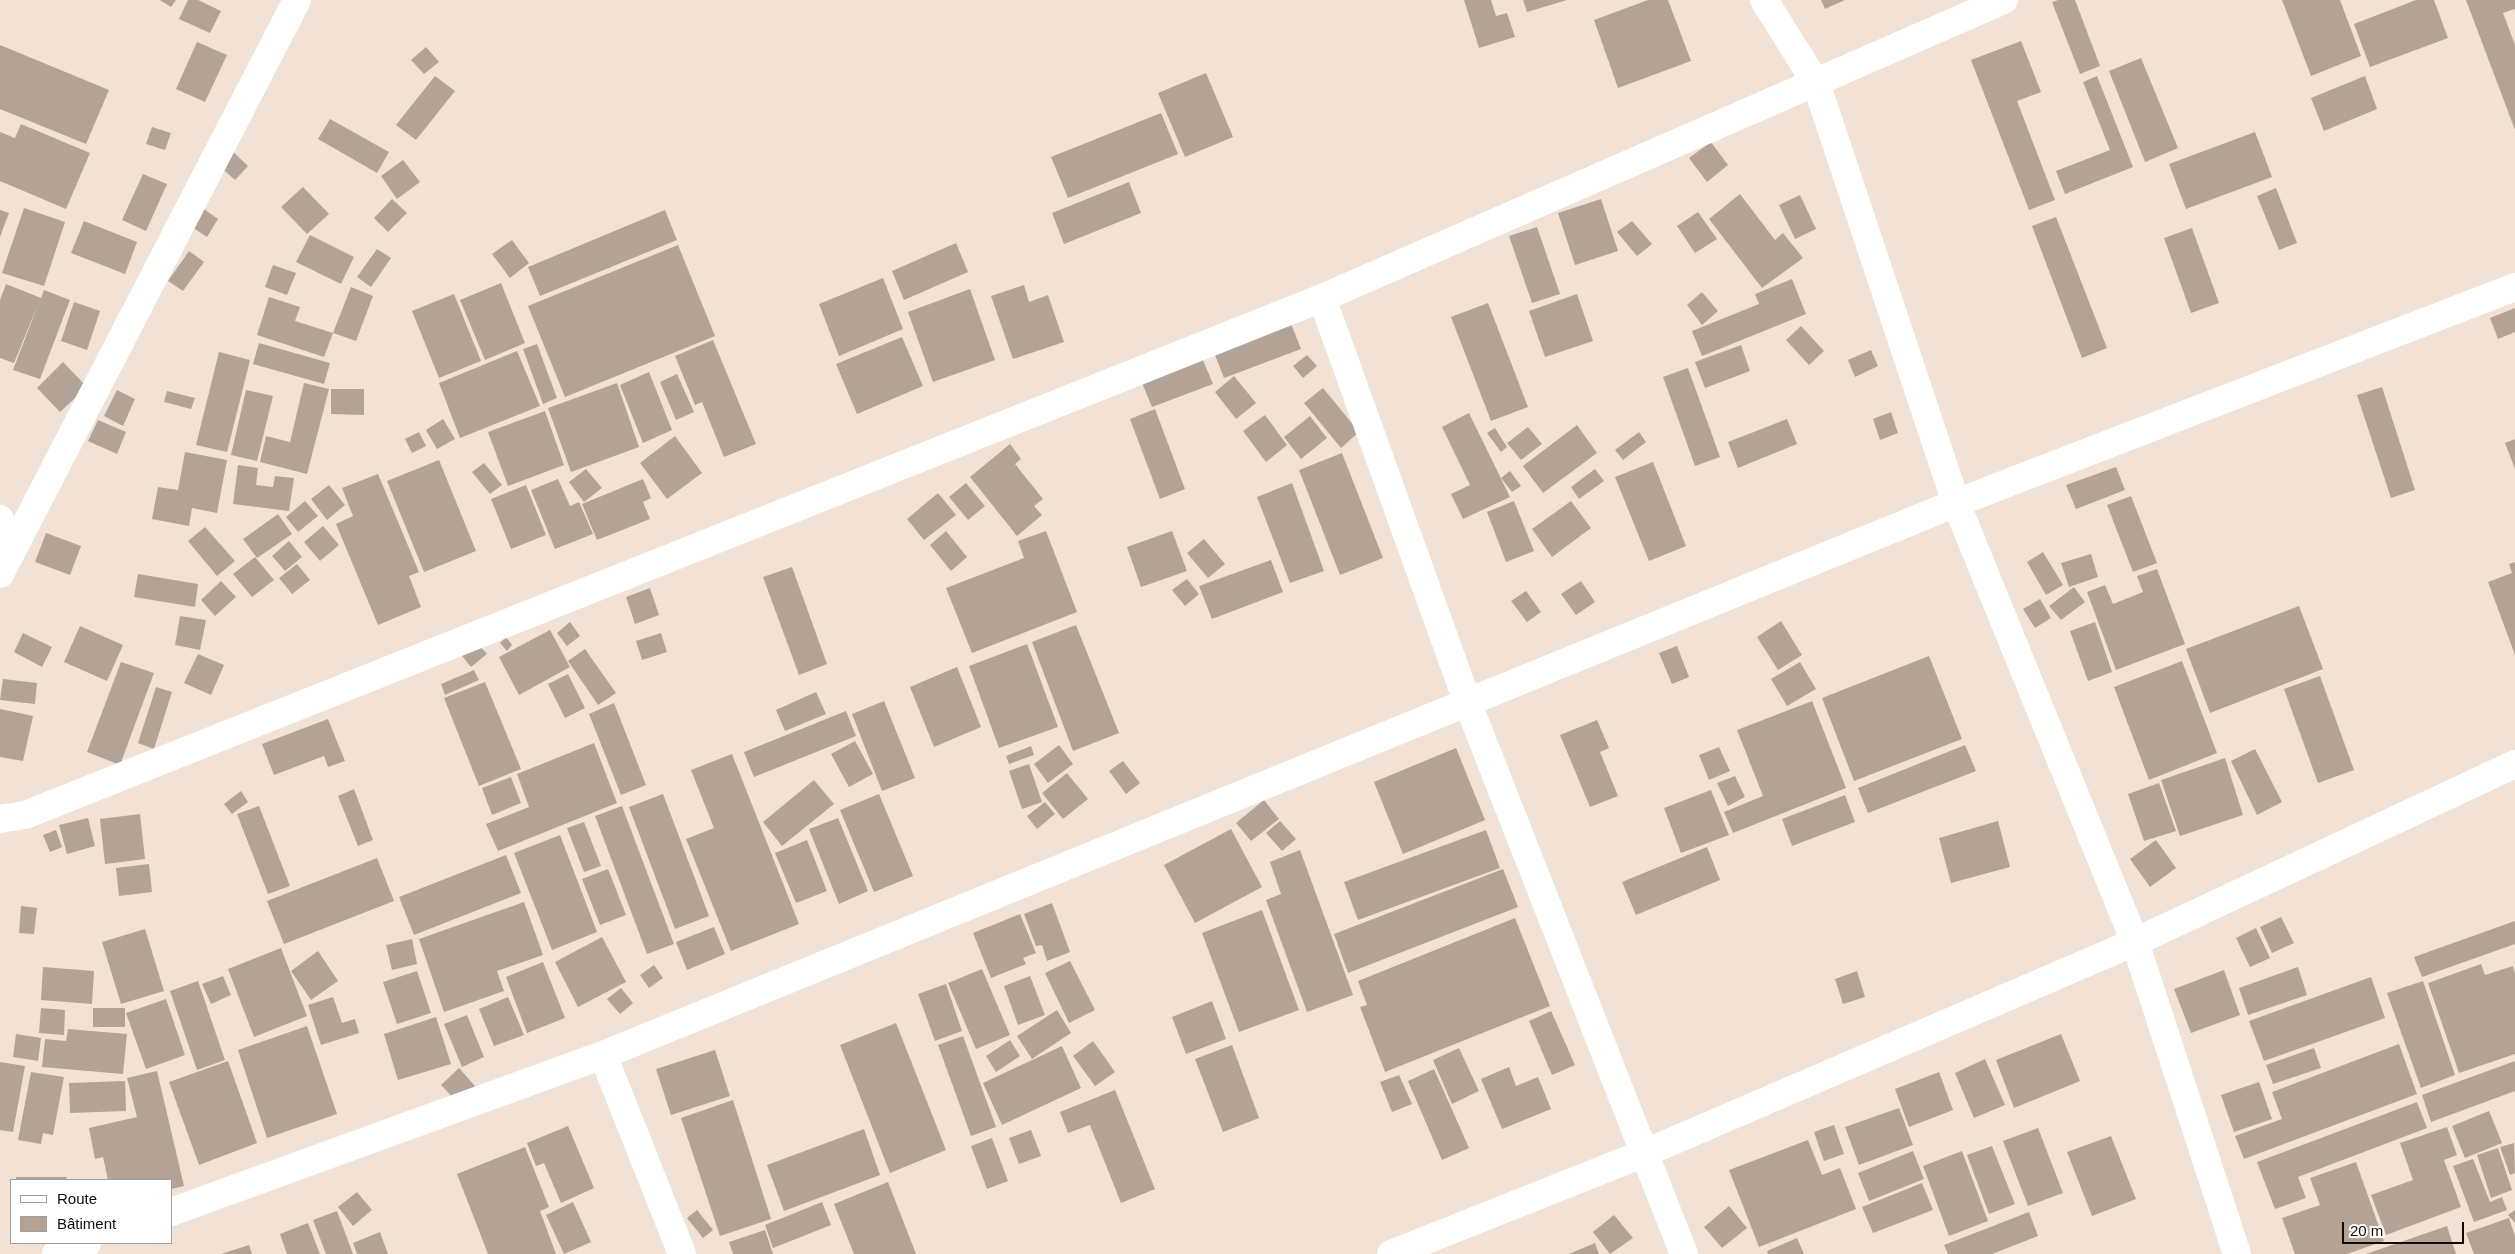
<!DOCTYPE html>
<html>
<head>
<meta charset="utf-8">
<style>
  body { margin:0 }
  #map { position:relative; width:2515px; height:1254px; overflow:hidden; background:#f2e2d5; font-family:Arial,sans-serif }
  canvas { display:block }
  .legend { position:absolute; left:10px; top:1179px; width:162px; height:65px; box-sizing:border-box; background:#fff; border:1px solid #a09d9c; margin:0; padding:6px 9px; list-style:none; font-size:15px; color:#110b07 }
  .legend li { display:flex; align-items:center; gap:10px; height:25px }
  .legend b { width:25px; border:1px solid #a09d9c }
  .scale { position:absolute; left:2342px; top:1222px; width:122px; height:22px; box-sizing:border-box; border:2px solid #110b07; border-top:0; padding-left:6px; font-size:15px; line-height:18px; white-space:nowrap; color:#110b07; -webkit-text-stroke:4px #fff; paint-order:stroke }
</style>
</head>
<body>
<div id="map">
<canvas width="2515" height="1254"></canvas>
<ul class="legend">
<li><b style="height:6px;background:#fff"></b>Route</li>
<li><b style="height:14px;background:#b2a396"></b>Bâtiment</li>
</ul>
<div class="scale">20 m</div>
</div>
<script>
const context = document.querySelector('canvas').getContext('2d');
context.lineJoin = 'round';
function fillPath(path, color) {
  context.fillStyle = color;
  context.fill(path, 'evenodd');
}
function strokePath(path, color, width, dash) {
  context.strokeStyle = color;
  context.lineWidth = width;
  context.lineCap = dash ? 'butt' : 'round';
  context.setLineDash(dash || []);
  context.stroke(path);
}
fillPath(new Path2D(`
  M160 0H176L171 7Z
  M188 0H198L221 11 210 33 179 19Z
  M1464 0H1491L1496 16 1507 13 1515 37 1479 48Z
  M1523 0H1567L1527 12Z
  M1648 0H1668L1691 61 1618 88 1594 20Z
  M1821 0H1845L1825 9Z
  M2058 0H2075L2100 66 2080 74 2052 2Z
  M2282 0H2340L2361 56 2311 76Z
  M2416 0H2434L2448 38 2370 67 2354 24Z
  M2466 0H2515V9L2503 13 2515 45V130Z
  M2021 41 2041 92 2017 101 2055 200 2029 210 1971 60Z
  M197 42 227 55 205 102 176 89Z
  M0 45 109 90 86 144 0 109Z
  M426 47 439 62 424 74 411 60Z
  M2141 58 2178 148 2145 162 2109 71Z
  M1206 73 1233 137 1185 157 1158 93Z
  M435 76 455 91 416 140 396 125Z
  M2097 76 2133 167 2065 194 2056 171 2110 150 2083 82Z
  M2365 76 2377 109 2324 131 2311 98Z
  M1161 113 1178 154 1068 198 1051 157Z
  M330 119 389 152 377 173 318 139Z
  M21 124 90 153 66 209 0 181V132L15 138Z
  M152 127 171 133 165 150 146 144Z
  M2255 132 2272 177 2186 209 2169 164Z
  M1711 142 1728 165 1707 182 1689 158Z
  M229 148 248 166 235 180 216 163Z
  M403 160 420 182 397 199 381 176Z
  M143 174 167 184 146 231 122 220Z
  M1129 182 1141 213 1064 244 1052 213Z
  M303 187 329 214 307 234 281 207Z
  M2276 188 2297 243 2279 250 2257 196Z
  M1740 194 1775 240 1783 233 1803 258 1762 288 1709 219Z
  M1800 195 1816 229 1795 239 1779 205Z
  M392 199 407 213 388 232 374 218Z
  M1601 199 1618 251 1575 265 1558 213Z
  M24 208 65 222 44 286 2 273Z
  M204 209 218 219 207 237 192 227Z
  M0 210 9 213 0 237Z
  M665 210 677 240 540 296 528 267Z
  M1698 212 1717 239 1695 253 1677 226Z
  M2056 217 2107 348 2082 358 2032 226Z
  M84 221 137 242 125 274 71 253Z
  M1632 221 1652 244 1637 256 1617 232Z
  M1537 227 1560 294 1532 303 1509 236Z
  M2192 228 2219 303 2191 313 2164 238Z
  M310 235 354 257 341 284 296 262Z
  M512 240 529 263 510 278 492 254Z
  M956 243 968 272 904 300 892 271Z
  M678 245 715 336 565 397 528 306Z
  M377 249 391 258 371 287 357 277Z
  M189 251 204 262 183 291 168 281Z
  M273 265 296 273 287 295 265 287Z
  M883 278 903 329 839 356 819 304Z
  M1792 279 1806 314 1702 356 1692 331 1759 304 1755 294Z
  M501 283 525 343 485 360 460 300Z
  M6 284 41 298 44 290 70 300 40 379 13 370 39 302 14 363 0 358V300Z
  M1024 285 1029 302 1048 295 1064 342 1013 359 991 296Z
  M351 287 373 296 356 341 333 333Z
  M970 289 995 360 933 382 908 312Z
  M1702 292 1718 311 1702 325 1687 305Z
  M454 294 481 361 439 378 412 311Z
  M1577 294 1593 341 1545 357 1529 311Z
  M269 297 300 307 295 321 333 333 324 357 257 335Z
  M74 302 100 311 87 350 61 341Z
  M1488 303 1528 407 1491 421 1451 317Z
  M2515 308V332L2498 339 2490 318Z
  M1290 321 1301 349 1224 378 1213 350Z
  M1801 326 1824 351 1809 365 1786 340Z
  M902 337 923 386 857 414 836 364Z
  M713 340 756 444 724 457 702 402 695 405 675 356Z
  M259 343 330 363 324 384 253 364Z
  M537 344 557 398 543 404 523 349Z
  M1741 345 1750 371 1705 388 1695 362Z
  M1871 350 1878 366 1855 377 1848 360Z
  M517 351 540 406 460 438 439 383Z
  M219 352 250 360 227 452 196 445Z
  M1307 355 1317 366 1303 378 1293 366Z
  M1203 360 1213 384 1152 407 1142 383Z
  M63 362 87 387 60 412 37 388Z
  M1688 368 1720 457 1695 466 1663 377Z
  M649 372 672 430 643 443 620 385Z
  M677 374 694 412 676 420 660 382Z
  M1234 376 1256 403 1236 419 1215 392Z
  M304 383 329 389 307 474 260 462 266 436 290 442Z
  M617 383 639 447 571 472 548 408Z
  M2382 387 2415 490 2391 498 2357 395Z
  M1323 388 1359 432 1341 448 1304 403Z
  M331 389H364V415L331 414Z
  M117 390 135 399 123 426 104 416Z
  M246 390 273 396 257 461 231 455Z
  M167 391 195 398 191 409 164 402Z
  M1155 409 1185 489 1160 499 1130 419Z
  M545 411 564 465 508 486 488 432Z
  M1891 412 1898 433 1880 440 1873 419Z
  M1469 413 1510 497 1463 519 1451 494 1470 485 1442 427Z
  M1265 415 1287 445 1266 462 1243 431Z
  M1310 416 1327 438 1301 459 1284 437Z
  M443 419 455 439 437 449 426 430Z
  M1787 419 1797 444 1738 468 1728 442Z
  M98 420 126 432 117 454 88 441Z
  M1577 425 1597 453 1543 493 1523 466Z
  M1528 427 1542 444 1521 460 1507 443Z
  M1495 428 1507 447 1501 452 1487 433Z
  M419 432 426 446 412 453 405 439Z
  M1639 432 1646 442 1623 460 1615 450Z
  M675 436 702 473 667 499 640 463Z
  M2515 439V469L2505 443Z
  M1010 444 1021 459 1015 464 1043 499 1034 506 1042 515 1017 536 970 477Z
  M185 452 227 460 217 513 192 508 189 526 152 519 158 487 178 490Z
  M1342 453 1383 558 1340 575 1299 470Z
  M439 460 476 551 424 572 387 481Z
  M1653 462 1686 546 1649 561 1615 477Z
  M484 463 502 485 490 494 472 472Z
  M238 465 258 468 256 485 273 487 275 476 294 478 289 511 233 504Z
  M2116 467 2125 490 2076 509 2066 485Z
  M586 469 602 488 584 502 569 482Z
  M1595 469 1604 481 1579 499 1571 487Z
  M1510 471 1521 486 1512 492 1501 478Z
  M378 474 419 572 409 576 421 607 378 625 336 524 353 516 342 488Z
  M558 479 570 506 579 502 593 534 555 549 531 490Z
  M643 479 651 498 643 502 650 519 597 540 582 504Z
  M966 483 985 506 968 520 949 497Z
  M1292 483 1324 571 1290 583 1257 497Z
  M329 485 345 505 327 520 311 499Z
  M526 485 546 535 511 549 491 499Z
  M938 493 956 515 924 540 907 519Z
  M2131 496 2157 563 2133 572 2107 505Z
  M305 501 318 516 298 532 286 517Z
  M1514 501 1534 551 1506 562 1487 512Z
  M1571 501 1591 528 1552 557 1532 529Z
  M278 514 292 534 257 558 243 539Z
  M323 526 339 545 320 561 304 542Z
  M205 527 235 561 217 576 188 541Z
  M946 531 967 557 951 571 930 545Z
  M1046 531 1077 612 972 653 946 588 1024 558 1018 541Z
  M1172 531 1187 571 1141 587 1127 547Z
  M46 533 81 546 70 575 35 562Z
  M1204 539 1225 564 1208 578 1187 553Z
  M289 541 302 557 285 571 272 556Z
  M2043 552 2063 585 2046 595 2027 562Z
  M2091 554 2098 577 2069 587 2061 563Z
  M255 557 274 580 252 597 233 574Z
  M1271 560 1283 592 1212 619 1199 586Z
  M2515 562V655L2488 582 2512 573 2509 564Z
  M297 564 310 580 292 594 279 578Z
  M792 567 827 664 799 675 763 577Z
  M2157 569 2185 644 2116 670 2087 592 2105 585 2113 604 2143 592 2137 576Z
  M138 574 198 584 195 607 134 597Z
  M1187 579 1199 594 1185 606 1172 590Z
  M221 581 236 597 215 616 201 600Z
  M1581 581 1595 602 1576 615 1561 594Z
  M2074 587 2085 602 2061 620 2049 606Z
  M650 588 659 615 635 624 626 597Z
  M1526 591 1541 612 1527 622 1511 601Z
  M2040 599 2051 618 2035 628 2023 609Z
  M2299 606 2323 669 2210 713 2186 649Z
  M180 616 206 620 200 650 175 645Z
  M1781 621 1802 655 1778 670 1757 637Z
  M570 622 580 636 567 646 557 633Z
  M2095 622 2112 672 2088 681 2070 631Z
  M1076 625 1119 733 1073 751 1032 642Z
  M80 626 123 645 107 681 64 662Z
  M550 630 570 667 519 695 499 657Z
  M23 633 52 647 42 667 14 652Z
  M661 633 667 652 642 660 636 641Z
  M506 637 512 645 507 651 500 643Z
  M478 644 487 654 471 667 462 656Z
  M1027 644 1058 727 999 748 969 666Z
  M1677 646 1689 677 1672 684 1659 653Z
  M585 649 616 693 598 705 568 661Z
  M198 654 224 665 211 695 184 683Z
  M1929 656 1962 739 1854 781 1822 698Z
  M2182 661 2217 753 2149 780 2114 687Z
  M121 662 154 673 120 765 87 752Z
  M1800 662 1816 689 1787 706 1771 679Z
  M957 667 981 727 934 747 910 687Z
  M474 670 479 680 445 695 441 684Z
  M568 674 585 708 565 718 548 684Z
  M2320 676 2354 770 2318 783 2284 689Z
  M3 679 37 683 35 704 0 700Z
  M485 682 521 769 479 786 444 698Z
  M156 687 172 692 154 749 138 743Z
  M816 692 826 714 785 731 776 710Z
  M884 701 915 778 882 791 852 714Z
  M1812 701 1846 788 1733 833 1724 812 1763 796 1737 730Z
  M614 703 646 785 621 795 589 714Z
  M0 709 33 716 23 761 0 757Z
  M846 711 856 736 754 777 744 752Z
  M328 719 345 761 328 767 324 756 274 775 262 744Z
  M1597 720 1609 748 1600 752 1618 796 1590 807 1560 735Z
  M855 741 873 774 849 787 831 754Z
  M594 743 617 803 498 851 486 824 529 807 517 774Z
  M1059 745 1073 764 1048 783 1034 764Z
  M1965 745 1976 771 1868 813 1858 788Z
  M1031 746 1034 755 1009 764 1006 756Z
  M1719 747 1730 771 1709 780 1699 755Z
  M1456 748 1485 820 1403 854 1374 782Z
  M2255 749 2282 802 2257 815 2231 761Z
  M732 754 799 924 731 951 686 839 714 828 691 770Z
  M2225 758 2243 815 2180 836 2161 780Z
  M1123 761 1140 783 1126 794 1109 771Z
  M1029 764 1042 802 1022 809 1009 771Z
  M1067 773 1088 799 1063 819 1042 793Z
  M1735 776 1745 797 1728 806 1717 783Z
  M511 777 521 803 492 815 482 788Z
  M814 780 834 804 782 846 763 822Z
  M2159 783 2176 831 2144 841 2128 794Z
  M354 789 373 840 358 846 338 796Z
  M1711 790 1729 835 1681 853 1664 808Z
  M241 791 248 802 232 814 224 804Z
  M663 794 709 916 675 929 629 807Z
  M879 794 913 876 874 892 840 810Z
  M1845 795 1855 822 1792 846 1782 819Z
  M1264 800 1279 819 1251 841 1236 823Z
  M1045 802 1055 814 1037 829 1027 816Z
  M259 806 290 886 268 894 237 814Z
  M622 806 674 944 647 954 595 816Z
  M140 814 145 859 105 864 100 819Z
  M88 818 95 846 67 854 59 825Z
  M838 818 868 891 839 904 809 829Z
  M1280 821 1296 839 1282 851 1266 833Z
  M1998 821 2010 867 1951 883 1939 838Z
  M584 822 601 866 584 872 567 828Z
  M1231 829 1262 887 1195 923 1164 865Z
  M56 830 62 847 50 852 43 835Z
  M1486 830 1500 868 1358 920 1344 882Z
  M560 835 597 932 552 950 514 853Z
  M807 840 827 891 796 903 775 853Z
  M2156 840 2176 868 2150 887 2130 859Z
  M1707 847 1720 880 1636 915 1622 882Z
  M1300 850 1353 995 1307 1012 1266 900 1281 894 1270 862Z
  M506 855 521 893 414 935 399 897Z
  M377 858 394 901 284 944 267 901Z
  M149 864 152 892 119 896 116 868Z
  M608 869 626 915 600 925 582 879Z
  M1503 869 1518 907 1348 973 1334 934Z
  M524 902 543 955 497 971 504 991 444 1012 419 939Z
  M1052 903 1070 952 1047 961 1042 945 1036 946 1024 914Z
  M21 906 37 908 34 934 19 933Z
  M1262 910 1299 1010 1239 1032 1202 933Z
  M1020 914 1036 953 1023 958 1026 964 991 978 973 933Z
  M2281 917 2294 943 2272 953 2260 927Z
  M1515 918 1550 1006 1385 1072 1360 1007 1367 1005 1358 981Z
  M2515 921V944L2422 977 2414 957Z
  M714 927 725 954 687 970 676 942Z
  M2256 928 2270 958 2250 967 2236 938Z
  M145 929 164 991 121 1004 102 942Z
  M602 937 626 982 578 1007 555 962Z
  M412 939 417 964 392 970 386 945Z
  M281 948 307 1016 254 1037 228 969Z
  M318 951 338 981 311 1000 291 971Z
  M1070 961 1095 1010 1069 1023 1045 973Z
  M543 962 565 1018 527 1033 506 977Z
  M2481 964 2485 975 2513 966 2515 973V1054L2459 1073 2428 983Z
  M654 965 663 978 649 988 640 975Z
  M43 967 94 971 92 1004 41 1000Z
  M2298 967 2307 995 2248 1015 2239 988Z
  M982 969 1010 1035 976 1049 948 983Z
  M2224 970 2240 1015 2191 1033 2174 989Z
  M417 971 431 1013 397 1024 383 982Z
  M1857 971 1865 997 1843 1004 1835 979Z
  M223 976 231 995 211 1004 202 984Z
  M1030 976 1045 1015 1018 1025 1004 986Z
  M2371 977 2385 1018 2264 1061 2249 1021Z
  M198 981 225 1060 197 1070 170 991Z
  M2423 981 2455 1075 2421 1088 2387 993Z
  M946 984 962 1031 935 1041 918 994Z
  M621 988 633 1003 620 1014 607 999Z
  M333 997 342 1023 355 1019 359 1033 321 1045 308 1005Z
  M508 997 524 1035 494 1046 479 1009Z
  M166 999 185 1055 146 1069 126 1013Z
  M1212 1001 1226 1039 1186 1054 1172 1017Z
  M41 1008 65 1010 64 1035 39 1033Z
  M93 1008H125V1027H93Z
  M1057 1010 1071 1033 1032 1059 1017 1036Z
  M1551 1011 1575 1065 1552 1075 1529 1021Z
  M467 1015 484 1057 462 1067 444 1024Z
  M436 1017 451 1064 398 1080 384 1034Z
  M896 1023 946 1150 890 1173 840 1045Z
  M307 1026 337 1114 267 1138 238 1050Z
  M68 1029 127 1034 123 1074 42 1067 45 1039 66 1041Z
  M16 1034 41 1038 38 1061 13 1057Z
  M2061 1034 2080 1081 2014 1108 1996 1060Z
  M963 1036 996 1127 971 1136 938 1045Z
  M1010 1040 1020 1056 996 1072 986 1056Z
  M1093 1041 1115 1072 1095 1086 1073 1056Z
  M2399 1044 2417 1094 2244 1159 2235 1136 2282 1119 2272 1092Z
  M1232 1045 1259 1118 1223 1132 1195 1059Z
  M1062 1046 1081 1088 1002 1125 983 1083Z
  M1459 1048 1479 1091 1452 1104 1433 1060Z
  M2314 1048 2321 1068 2273 1084 2266 1065Z
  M715 1050 730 1096 671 1115 656 1069Z
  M1985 1059 2005 1105 1974 1118 1955 1073Z
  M228 1061 257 1143 199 1165 169 1082Z
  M2515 1061V1091L2431 1122 2422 1095Z
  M0 1062 25 1066 13 1132 0 1130Z
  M1509 1067 1516 1086 1538 1077 1551 1109 1502 1129 1481 1079Z
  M459 1068 475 1086 457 1102 441 1085Z
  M1434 1069 1469 1148 1442 1160 1408 1081Z
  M157 1071 184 1186 171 1189V1180H108L103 1157 95 1159 89 1128 137 1117 127 1078Z
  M31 1072 64 1077 53 1135 43 1133 41 1144 18 1140Z
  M1939 1072 1953 1110 1909 1127 1895 1089Z
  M1399 1075 1412 1104 1392 1112 1380 1082Z
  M125 1081 126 1111 70 1113 69 1083Z
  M2259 1082 2272 1119 2234 1132 2221 1095Z
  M1115 1090 1155 1189 1121 1203 1090 1125 1068 1133 1060 1112Z
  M733 1100 771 1219 720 1236 681 1118Z
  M2417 1102 2427 1128 2298 1177 2306 1198 2275 1209 2257 1162Z
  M1899 1108 1913 1145 1859 1165 1845 1127Z
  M2489 1111 2502 1143 2465 1158 2452 1126Z
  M1834 1125 1844 1154 1824 1161 1814 1132Z
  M568 1126 594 1188 561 1203 544 1163 536 1166 527 1143Z
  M2447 1127 2457 1155 2444 1160 2461 1207 2386 1235 2371 1195 2413 1180 2400 1143Z
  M2038 1128 2063 1193 2028 1206 2003 1141Z
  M864 1129 880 1175 784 1211 767 1165Z
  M1031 1130 1041 1156 1019 1164 1009 1138Z
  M2111 1136 2136 1199 2092 1216 2067 1152Z
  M992 1138 1008 1181 987 1189 971 1146Z
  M1808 1140 1822 1175 1840 1168 1856 1209 1759 1247 1729 1170Z
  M2514 1143 2515 1173 2510 1175 2500 1147Z
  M1992 1146 2015 1204 1989 1214 1967 1155Z
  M525 1147 549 1207 540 1211 556 1254H488L457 1174Z
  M2498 1148 2512 1190 2491 1198 2477 1155Z
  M1913 1151 1924 1179 1869 1201 1858 1173Z
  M1962 1151 1988 1221 1949 1236 1923 1166Z
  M2473 1159 2490 1202 2502 1197 2507 1210 2474 1222 2453 1166Z
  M2356 1162 2384 1241 2347 1254H2295L2282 1218 2320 1205 2310 1178Z
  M16 1177H67L66 1180H16Z
  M888 1182 916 1254H854L834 1204Z
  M1922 1183 1933 1210 1873 1233 1862 1207Z
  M357 1192 372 1210 353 1226 338 1207Z
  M573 1202 591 1242 564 1254 546 1215Z
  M822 1202 831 1225 773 1248 765 1225Z
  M1729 1206 1747 1228 1722 1248 1704 1227Z
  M697 1210 713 1230 703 1238 687 1218Z
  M2515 1210V1223L2508 1215Z
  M337 1211 353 1254H326L313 1220Z
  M2029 1212 2038 1236 1992 1254H1948L1944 1245Z
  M1614 1215 1633 1238 1610 1254 1593 1232Z
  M2509 1218 2515 1236V1254H2474L2466 1233Z
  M308 1223 320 1254H287L280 1234Z
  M2447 1226 2456 1254H2366Z
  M765 1230 773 1254H733L729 1242Z
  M380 1232 388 1254H357L353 1243Z
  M1797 1238 1804 1254H1768L1767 1251Z
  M1595 1243 1599 1254H1569Z
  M249 1245 252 1254H221Z`), '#b2a396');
strokePath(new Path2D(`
  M1764 0 1816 83 1956 503 2135 942 2237 1254
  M1322 298 1467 701 1684 1254
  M0 519 12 547
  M0 574 297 0
  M0 819 25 815 1322 298 2004 0
  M603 1055 682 1254
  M171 1212 603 1055 1956 503 2515 287
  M56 1254 87 1243
  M1391 1254 1645 1153 2135 942 2515 764`), '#fff', 28);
</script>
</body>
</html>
